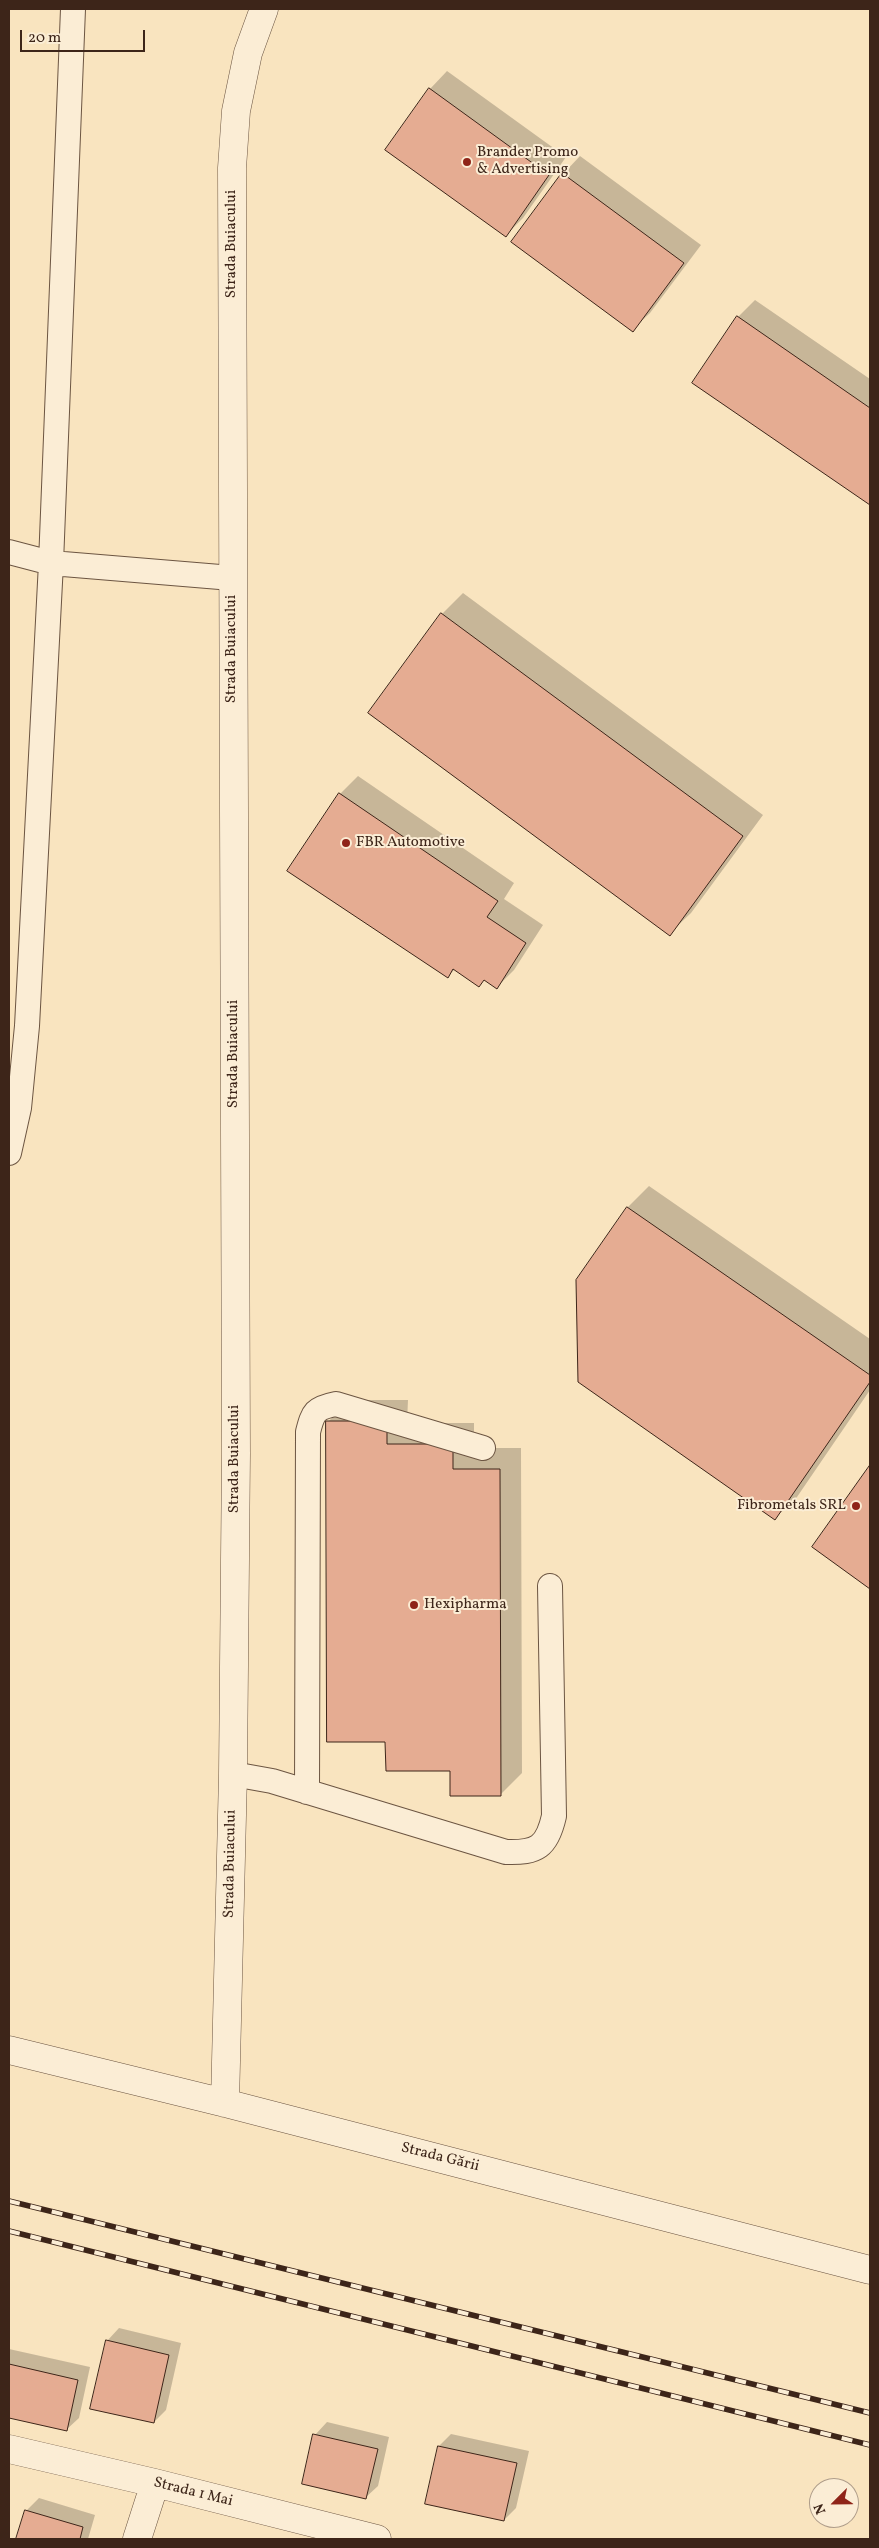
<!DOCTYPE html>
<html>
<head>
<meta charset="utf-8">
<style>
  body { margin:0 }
  #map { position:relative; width:879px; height:2548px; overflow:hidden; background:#f9e4bf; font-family:Vollkorn,serif }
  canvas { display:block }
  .frame { position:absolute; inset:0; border:10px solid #3d2519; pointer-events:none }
  .north { position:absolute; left:809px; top:2478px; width:50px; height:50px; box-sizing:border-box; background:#fbedd5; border:1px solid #af9d8a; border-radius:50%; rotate:247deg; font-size:14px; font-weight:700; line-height:20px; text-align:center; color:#3d2519 }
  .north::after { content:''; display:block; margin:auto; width:18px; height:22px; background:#8f2418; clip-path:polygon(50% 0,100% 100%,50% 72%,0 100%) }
  .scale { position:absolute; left:20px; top:30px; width:125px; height:22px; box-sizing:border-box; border:2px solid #3d2519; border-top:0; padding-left:6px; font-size:15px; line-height:18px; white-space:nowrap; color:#3d2519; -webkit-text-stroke:4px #fbedd5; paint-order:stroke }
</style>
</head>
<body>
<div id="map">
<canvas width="879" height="2548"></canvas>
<div class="frame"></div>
<div class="north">N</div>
<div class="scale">20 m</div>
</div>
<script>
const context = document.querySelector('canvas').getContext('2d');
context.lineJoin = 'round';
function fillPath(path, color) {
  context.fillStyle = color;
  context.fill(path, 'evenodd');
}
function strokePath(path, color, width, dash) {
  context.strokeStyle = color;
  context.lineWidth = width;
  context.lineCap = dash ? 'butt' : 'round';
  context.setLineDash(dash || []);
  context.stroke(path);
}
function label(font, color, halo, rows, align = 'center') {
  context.font = font + ' Vollkorn,serif';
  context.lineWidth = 4;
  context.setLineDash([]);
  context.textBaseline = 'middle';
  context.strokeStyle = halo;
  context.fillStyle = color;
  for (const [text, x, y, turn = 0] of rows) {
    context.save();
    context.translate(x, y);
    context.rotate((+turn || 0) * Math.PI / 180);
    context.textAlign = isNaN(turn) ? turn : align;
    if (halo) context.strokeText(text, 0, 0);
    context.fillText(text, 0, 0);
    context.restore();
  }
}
fillPath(new Path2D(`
  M447 71 566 157 523 218 506 235 430 89Z
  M580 156 701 245 650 313 632 330 563 174Z
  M755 300 870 379V504L693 382 738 317Z
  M463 593 763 815 691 913 669 934 442 614Z
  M358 776 514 883 504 899 543 925 514 970 497 987 485 979 479 985 455 969 448 976 289 870 340 794Z
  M649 1186 870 1339V1390L797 1497 775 1518 577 1281 628 1207Z
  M349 1400H408L407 1423H474V1448H521L522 1773 501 1794 386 1740 328 1422Z
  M870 1467V1587L813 1546Z
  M119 2328 181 2343 166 2410 154 2422 107 2341Z
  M9 2349 90 2367 79 2418 66 2430 9 2417Z
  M327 2422 389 2437 378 2486 365 2498 315 2435Z
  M451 2434 529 2451 516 2508 504 2520 439 2446Z
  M39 2498 95 2515 88 2539H18L27 2510Z`), '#0003');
const building = new Path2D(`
  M429 88 549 175 506 237 385 150Z
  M562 173 684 263 633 332 511 242Z
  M737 316 870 408V505L692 383Z
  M441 613 743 836 670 936 368 713Z
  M339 793 498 901 487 917 526 943 497 989 484 980 479 987 453 969 448 978 287 871Z
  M627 1207 870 1375V1382L775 1520 578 1382 576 1280Z
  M326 1421H387V1444H453V1469H500L501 1796H450V1771H386L385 1742H327Z
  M870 1465V1589L812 1547Z
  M106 2340 169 2355 154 2423 90 2409Z
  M9 2364 78 2380 67 2431 9 2418Z
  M313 2434 378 2449 366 2499 302 2484Z
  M438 2446 517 2463 504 2521 425 2504Z
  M25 2510 83 2527 80 2539H16Z`);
fillPath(building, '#e5ac92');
strokePath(building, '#3d2519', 1);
const lane = new Path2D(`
  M9 552 51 563 232 578
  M9 1153 19 1108 27 1026 51 563 73 9
  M233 1774 272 1781 506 1852C537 1853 547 1847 554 1816L550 1586
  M307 1792 308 1432C313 1412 315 1408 336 1404L483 1448`);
const street = new Path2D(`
  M9 2050 225 2103 870 2270
  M225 2103 233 1774 236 1453 232 168 236 111 248 53 264 9
  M9 2449 155 2483 377 2539
  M137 2539 155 2483`);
strokePath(lane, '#6c5542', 26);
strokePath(street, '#6c5542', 29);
strokePath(lane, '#fbedd5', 24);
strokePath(street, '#fbedd5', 28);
const rail = new Path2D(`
  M9 2201 870 2413
  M9 2231 870 2445`);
strokePath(rail, '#3d2519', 5.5);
strokePath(rail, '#fbedd5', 4, [11]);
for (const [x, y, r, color] of [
  [467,162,5,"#8f2418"],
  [346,843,5,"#8f2418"],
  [856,1506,5,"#8f2418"],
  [414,1605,5,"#8f2418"]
]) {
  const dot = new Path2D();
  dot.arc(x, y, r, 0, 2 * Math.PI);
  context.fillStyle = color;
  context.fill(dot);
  strokePath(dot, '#fbedd5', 2);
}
label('15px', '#3d2519', '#fbedd5', [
  ["Brander Promo",477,153],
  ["& Advertising",477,170],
  ["FBR Automotive",356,843],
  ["Fibrometals SRL",846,1506,"right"],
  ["Hexipharma",424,1605]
], 'left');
label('15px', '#3d2519', '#fbedd5', [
  ["Strada Buiacului",232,244,-90],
  ["Strada Buiacului",232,649,-90],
  ["Strada Buiacului",234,1054,-90],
  ["Strada Buiacului",235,1459,-90],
  ["Strada Buiacului",231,1864,-89],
  ["Strada Gării",440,2158,14],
  ["Strada 1 Mai",193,2493,14]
]);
</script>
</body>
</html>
